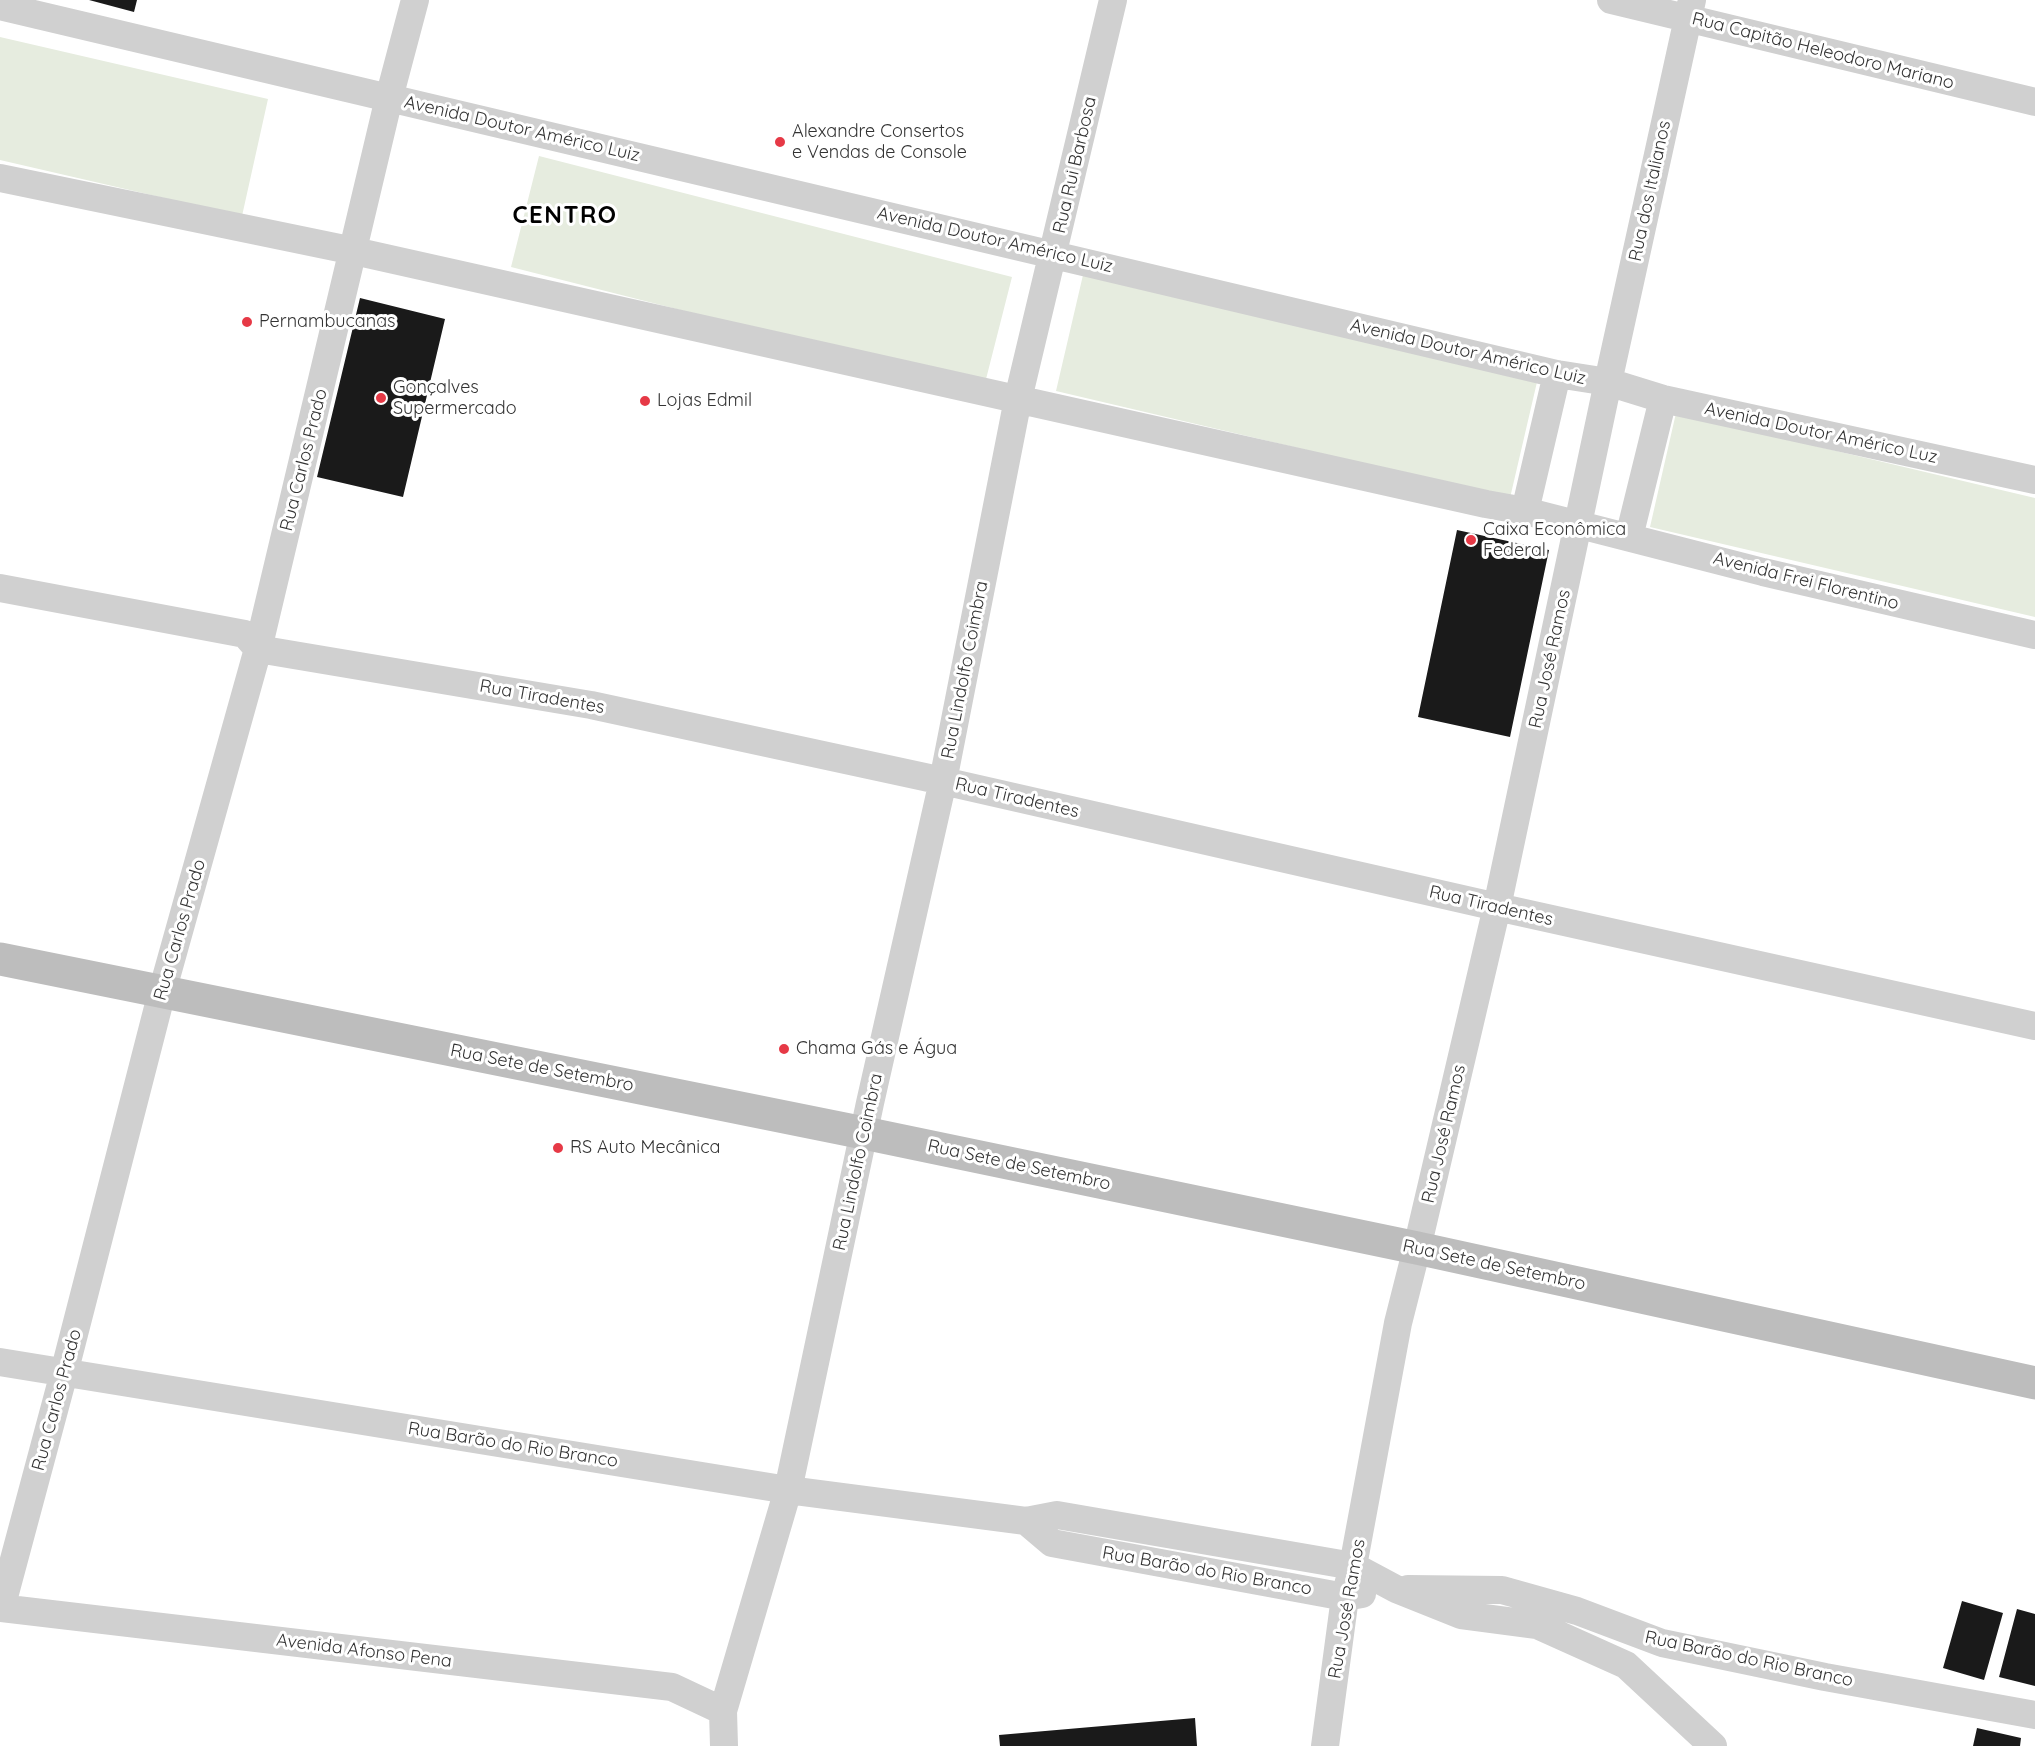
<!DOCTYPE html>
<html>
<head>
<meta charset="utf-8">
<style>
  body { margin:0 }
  canvas { display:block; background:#fff }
</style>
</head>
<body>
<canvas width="2035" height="1746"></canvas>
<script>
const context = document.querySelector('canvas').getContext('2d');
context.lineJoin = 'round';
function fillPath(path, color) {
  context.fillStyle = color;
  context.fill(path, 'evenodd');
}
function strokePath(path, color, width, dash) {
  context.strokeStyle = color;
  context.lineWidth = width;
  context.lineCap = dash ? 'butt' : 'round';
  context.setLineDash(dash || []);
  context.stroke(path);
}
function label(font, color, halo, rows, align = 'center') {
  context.font = font + ' Quicksand,sans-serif';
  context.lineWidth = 6;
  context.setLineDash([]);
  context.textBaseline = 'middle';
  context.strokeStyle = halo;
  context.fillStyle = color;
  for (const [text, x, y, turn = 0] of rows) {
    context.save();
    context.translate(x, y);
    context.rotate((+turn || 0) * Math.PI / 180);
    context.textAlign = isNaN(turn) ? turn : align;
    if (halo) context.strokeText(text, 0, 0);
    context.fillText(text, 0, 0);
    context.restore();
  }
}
fillPath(new Path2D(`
  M0 37 268 99 242 216 0 160Z
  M539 156 1012 277 984 387 511 267Z
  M1083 275 1537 382 1510 498 1056 391Z
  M1676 413 2035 498V617L1650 527Z`), '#e6ecdf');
fillPath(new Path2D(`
  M89 0H137L134 12Z
  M360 298 445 319 403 497 317 477Z
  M1457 530 1549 550 1510 737 1418 717Z
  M1962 1601 2003 1613 1984 1680 1943 1668Z
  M2017 1609 2035 1614V1686L1999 1677Z
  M1195 1718 1197 1746H1000L999 1735Z
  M1977 1728 2021 1738 2020 1746H1973Z`), '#1a1a1a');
strokePath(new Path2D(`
  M1611 0 2035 102
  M0 6 1557 374 1608 382 1663 399 2035 480
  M0 178 354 251 1486 504 1525 511 1763 572 2035 635
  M1525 511 1557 374
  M1629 537 1663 399
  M0 588 245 634 258 649 591 705 943 781 1497 907 2035 1026
  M0 1362 788 1490 1026 1521 1057 1515 1353 1566 1396 1589 1461 1615 1537 1625 1626 1665 1713 1746
  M1026 1521 1052 1543 1345 1597 1362 1594
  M1408 1589 1502 1590 1577 1611 1662 1643 1825 1677 2035 1715
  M0 1608 672 1687 723 1711
  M1 1608 64 1373 162 992 258 649 389 98 415 0
  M724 1746 723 1711 788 1490 870 1103 943 781 1018 399 1113 0
  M1325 1746 1345 1597 1353 1566 1398 1323 1417 1248 1497 907 1608 382 1692 0`), '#d0d0d0', 28);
strokePath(new Path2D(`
  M0 959 864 1133 1417 1248 2035 1383`), '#bdbdbd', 33);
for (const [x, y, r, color] of [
  [780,142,6,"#e63946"],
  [247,322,6,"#e63946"],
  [381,398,6,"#e63946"],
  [645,401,6,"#e63946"],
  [1471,540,6,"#e63946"],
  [784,1049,6,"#e63946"],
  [558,1148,6,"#e63946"]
]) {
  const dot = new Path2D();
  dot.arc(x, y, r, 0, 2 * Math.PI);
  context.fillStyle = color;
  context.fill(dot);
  strokePath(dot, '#fff', 2);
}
label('18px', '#333', '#fff', [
  ["Rua Capitão Heleodoro Mariano",1823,51,14],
  ["Avenida Doutor Américo Luiz",522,129,13],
  ["Rua Rui Barbosa",1075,165,-77],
  ["Rua dos Italianos",1650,191,-78],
  ["Avenida Doutor Américo Luiz",995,240,13],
  ["Avenida Doutor Américo Luiz",1468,352,13],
  ["Avenida Doutor Américo Luz",1821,433,12],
  ["Rua Carlos Prado",304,460,-76],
  ["Avenida Frei Florentino",1806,581,14],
  ["Rua José Ramos",1550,659,-78],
  ["Rua Lindolfo Coimbra",965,670,-79],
  ["Rua Tiradentes",542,697,10],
  ["Rua Tiradentes",1017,798,13],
  ["Rua Tiradentes",1491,906,13],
  ["Rua Carlos Prado",180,930,-74],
  ["Rua Sete de Setembro",542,1068,11],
  ["Rua José Ramos",1444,1134,-77],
  ["Rua Lindolfo Coimbra",858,1162,-78],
  ["Rua Sete de Setembro",1019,1165,12],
  ["Rua Sete de Setembro",1494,1265,12],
  ["Rua Carlos Prado",57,1400,-75],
  ["Rua Barão do Rio Branco",513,1445,9],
  ["Rua Barão do Rio Branco",1207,1571,10],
  ["Rua José Ramos",1347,1609,-80],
  ["Avenida Afonso Pena",364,1651,7],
  ["Rua Barão do Rio Branco",1749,1659,12]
]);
label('18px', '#333', '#fff', [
  ["Alexandre Consertos",792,132],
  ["e Vendas de Console",792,153],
  ["Pernambucanas",259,322],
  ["Gonçalves",393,388],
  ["Supermercado",393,409],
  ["Lojas Edmil",657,401],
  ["Caixa Econômica",1483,530],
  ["Federal",1483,551],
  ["Chama Gás e Água",796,1049],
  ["RS Auto Mecânica",570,1148]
], 'left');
context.letterSpacing = '1.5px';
label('bold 24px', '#000', '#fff', [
  ["CENTRO",565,216]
]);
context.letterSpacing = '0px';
</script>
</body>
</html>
